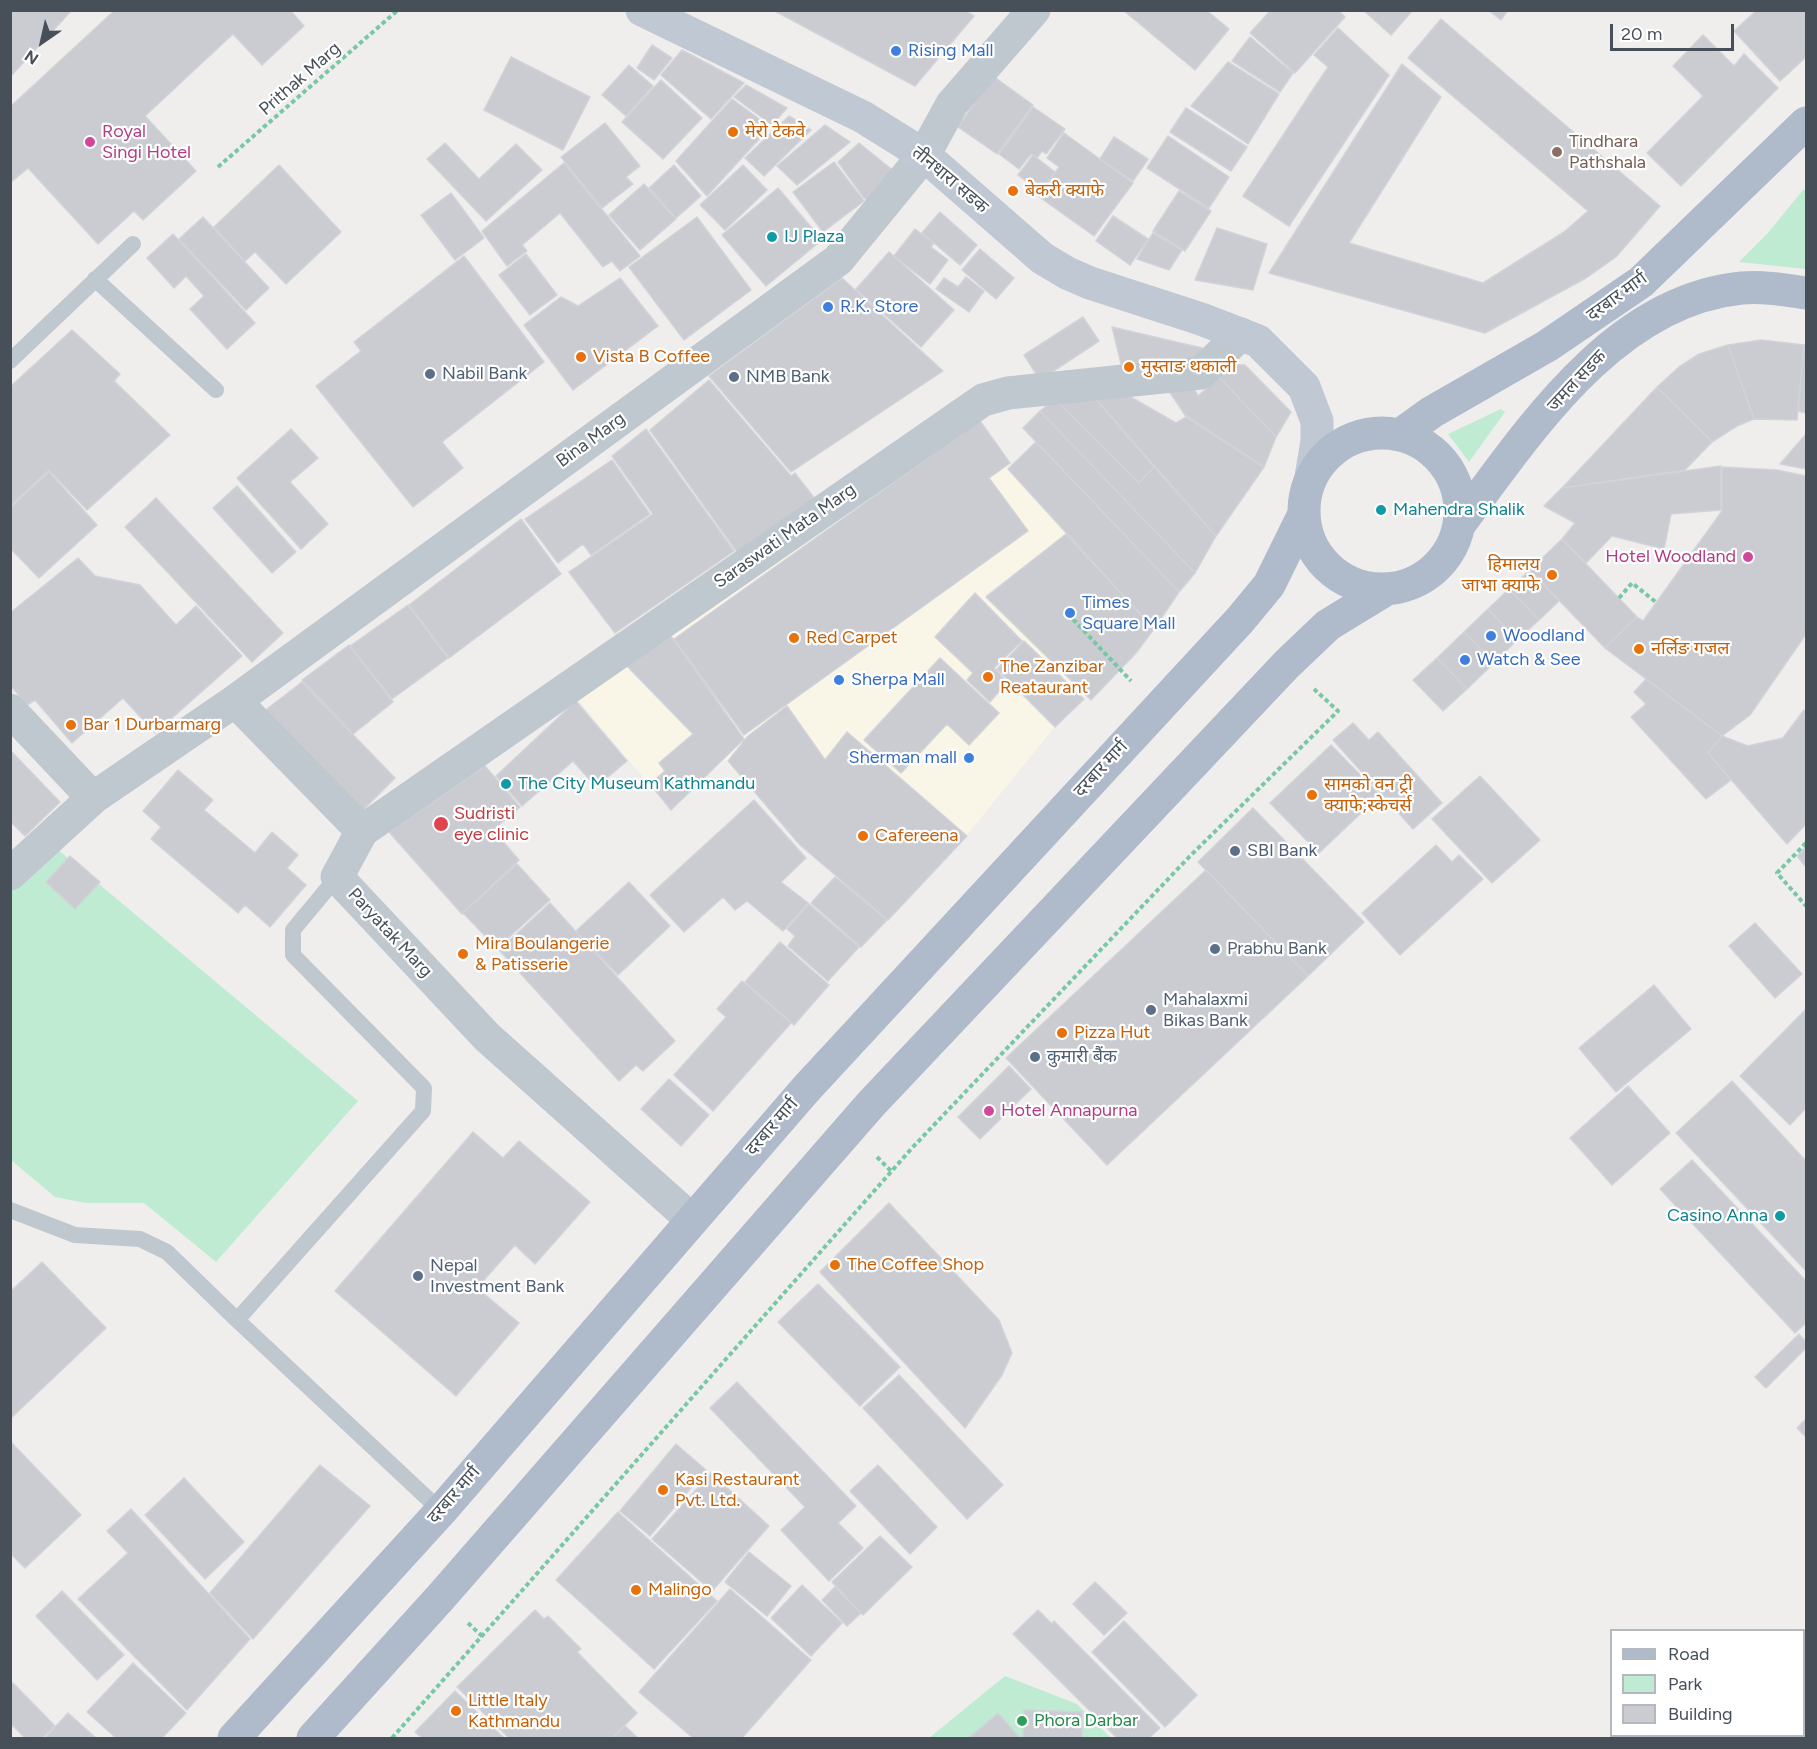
<!DOCTYPE html>
<html>
<head>
<meta charset="utf-8">
<style>
  body { margin:0 }
  #map { position:relative; width:1817px; height:1749px; overflow:hidden; background:#f0eeed; font-family:Figtree,sans-serif }
  canvas { display:block }
  .frame { position:absolute; inset:0; border:12px solid #475059; pointer-events:none }
  .legend { position:absolute; left:1610px; top:1629px; width:195px; height:108px; box-sizing:border-box; background:#fff; border:2px solid #b5b9bd; margin:0; padding:8px 10px; list-style:none; font-size:18px; color:#475059 }
  .legend li { display:flex; align-items:center; gap:12px; height:30px }
  .legend b { width:30px; border:2px solid #b5b9bd }
  .north { position:absolute; left:12px; top:12px; width:60px; height:60px; -webkit-text-stroke:4px #fff; paint-order:stroke; rotate:214deg; font-size:16px; font-weight:700; line-height:24px; text-align:center; color:#475059 }
  .north::after { content:''; display:block; margin:auto; width:21px; height:27px; background:#475059; clip-path:polygon(50% 0,100% 100%,50% 72%,0 100%) }
  .scale { position:absolute; left:1610px; top:24px; width:124px; height:27px; box-sizing:border-box; border:3px solid #475059; border-top:0; padding-left:8px; font-size:18px; line-height:21px; white-space:nowrap; color:#475059; -webkit-text-stroke:4px #fff; paint-order:stroke }
</style>
</head>
<body>
<div id="map">
<canvas width="1817" height="1749"></canvas>
<div class="frame"></div>
<ul class="legend">
<li><b style="height:8px;background:#afbbcb"></b>Road</li>
<li><b style="height:16px;background:#beebd2"></b>Park</li>
<li><b style="height:16px;background:#caccd2"></b>Building</li>
</ul>
<div class="north">N</div>
<div class="scale">20 m</div>
</div>
<script>
const context = document.querySelector('canvas').getContext('2d');
context.lineJoin = 'round';
function fillPath(path, color) {
  context.fillStyle = color;
  context.fill(path, 'evenodd');
}
function strokePath(path, color, width, dash) {
  context.strokeStyle = color;
  context.lineWidth = width;
  context.lineCap = dash ? 'butt' : 'round';
  context.setLineDash(dash || []);
  context.stroke(path);
}
function label(font, color, halo, rows, align = 'center') {
  context.font = font + ' Figtree,"Noto Sans Devanagari",sans-serif';
  context.lineWidth = 4.5;
  context.setLineDash([]);
  context.textBaseline = 'middle';
  context.strokeStyle = halo;
  context.fillStyle = color;
  for (const [text, x, y, turn = 0] of rows) {
    context.save();
    context.translate(x, y);
    context.rotate((+turn || 0) * Math.PI / 180);
    context.textAlign = isNaN(turn) ? turn : align;
    if (halo) context.strokeText(text, 0, 0);
    context.fillText(text, 0, 0);
    context.restore();
  }
}
fillPath(new Path2D(`
  M979 422 1009 464 1008 470 1066 534 985 595 1086 694 1057 724 966 836 887 919 799 845 725 760 671 810 578 700Z`), '#faf6e7');
fillPath(new Path2D(`
  M1803 190H1806V269L1739 262 1767 234Z
  M1501 409 1505 412 1469 462 1448 434Z
  M56 848 358 1101 216 1262 144 1203H86L55 1197 11 1160V884Z
  M1005 1676 1077 1704 1111 1738H929Z`), '#beebd2');
const building = new Path2D(`
  M10 10H72L10 77Z
  M115 10H290L304 26 262 65 233 34 145 116 196 171 143 220 134 211 98 244 28 168 10 183V107Z
  M773 10H964L974 16 915 86Z
  M1123 10H1206L1229 29 1195 70Z
  M1271 10H1338L1345 17 1295 73 1250 33Z
  M1363 10H1413L1391 35Z
  M1488 10H1508L1501 20Z
  M1757 10H1806V57L1780 81 1734 31Z
  M1441 19 1660 206 1616 257 1586 278 1485 333 1269 273 1402 64 1441 97 1349 243 1483 283 1564 232 1588 211 1408 58Z
  M1338 28 1389 75 1289 226 1243 196 1328 67 1314 55Z
  M1703 35 1734 66 1744 54 1778 88 1681 186 1647 153 1703 96 1673 66Z
  M1250 37 1293 73 1280 92 1232 61Z
  M652 45 672 58 654 80 637 68Z
  M682 50 744 83 711 119 661 75Z
  M511 57 590 97 563 150 484 110Z
  M1228 62 1279 94 1248 144 1191 106Z
  M629 65 653 86 626 116 602 95Z
  M993 76 1033 105 997 154 958 127Z
  M661 80 702 118 663 159 622 122Z
  M746 85 787 108 772 125 734 97Z
  M732 99 770 127 707 196 676 161Z
  M1033 107 1065 129 1046 154 1042 151 1037 158 1031 154 1019 169 999 154Z
  M1186 108 1247 147 1231 171 1170 132Z
  M789 116 811 130 764 176 745 158Z
  M605 123 640 166 626 177 633 184 602 208 561 157Z
  M825 125 850 142 797 185 777 166Z
  M1064 133 1133 183 1094 236 1038 196 1059 167 1047 158Z
  M1168 136 1229 177 1209 208 1147 168Z
  M1114 137 1148 159 1133 181 1100 159Z
  M445 143 479 179 516 144 542 170 486 221 427 159Z
  M859 143 900 176 876 205 864 198 838 162Z
  M1033 155 1055 172 1040 192 1018 175Z
  M834 162 864 201 823 232 793 192Z
  M564 163 640 256 620 271 612 261 603 267 560 213 522 245 527 251 507 266 482 231Z
  M279 165 341 232 286 284 255 252 245 261 214 227Z
  M674 165 701 196 676 218 649 188Z
  M743 165 767 190 725 230 700 205Z
  M644 184 676 219 640 250 609 215Z
  M778 188 822 240 766 286 722 235Z
  M1179 191 1211 211 1185 251 1153 231Z
  M451 193 484 238 455 260 421 215Z
  M940 212 977 245 960 265 922 233Z
  M1113 216 1148 239 1130 265 1096 241Z
  M203 217 269 288 246 310 179 239Z
  M697 217 751 290 684 340 629 267Z
  M1217 228 1267 244 1253 290 1195 280Z
  M915 229 934 243 931 247 948 260 930 284 894 256Z
  M1153 233 1182 250 1169 270 1137 259Z
  M173 234 255 323 227 349 190 309 204 296 186 276 174 288 147 258Z
  M980 249 1014 278 996 299 962 270Z
  M889 252 954 310 921 347 856 289Z
  M526 254 557 295 530 315 499 275Z
  M464 256 544 362 442 442 463 468 413 507 316 386 361 351 354 342Z
  M966 277 984 291 969 312 936 289 944 278 958 287Z
  M620 278 658 326 573 390 524 325 561 297 578 306Z
  M842 278 943 371 791 472 709 376Z
  M1083 317 1099 341 1040 380 1024 355Z
  M1112 327 1202 348 1200 366 1124 376Z
  M72 330 120 374 114 381 170 435 87 510 49 470 11 505 10 387Z
  M1761 340 1804 345 1797 420 1754 419 1728 345Z
  M1728 345 1754 419 1737 426 1712 442 1657 387 1679 367 1699 354Z
  M1804 345H1806V413L1798 411Z
  M1222 364 1245 365 1291 412 1276 437 1219 377Z
  M1187 377 1198 396 1219 377 1276 437 1264 467 1185 415 1165 385Z
  M709 380 791 476 795 473 815 499 737 552 650 430Z
  M1657 387 1712 442 1685 470 1562 488Z
  M1122 392 1176 423 1186 417 1264 467 1216 536 1094 397Z
  M1094 397 1154 467 1139 483 1055 399Z
  M1055 399 1139 483 1154 467 1216 536 1195 573 1040 411Z
  M1040 411 1195 573 1179 592 1023 428Z
  M980 421 1010 463 989 478 1028 531 744 735 674 639Z
  M291 429 318 458 290 482 328 524 301 549 237 478Z
  M646 429 734 551 615 633 569 572 653 514 612 456Z
  M1806 434V469L1780 464Z
  M1036 442 1179 592 1154 629 1008 469Z
  M612 460 650 514 591 555 583 544 558 563 525 519Z
  M1721 466V510L1671 514 1664 549 1612 536 1586 563 1562 539 1575 523 1544 506 1562 488Z
  M1722 467 1777 470 1806 476V634L1750 715 1722 736 1605 648 1637 617 1643 621 1722 511Z
  M49 472 97 525 39 578 10 548V508Z
  M237 486 296 552 272 573 213 508Z
  M156 498 283 633 252 662 125 527Z
  M521 519 561 574 449 658 409 605Z
  M1066 534 1154 629 1136 653 1091 700 986 597Z
  M1562 539 1637 617 1605 648 1530 570Z
  M78 558 95 576 140 585 176 625 196 606 242 656 155 733 123 698 72 743 35 700 27 705 10 685V613Z
  M1530 570 1559 601 1539 620 1509 589Z
  M1509 589 1539 620 1517 640 1488 609Z
  M975 593 1022 641 994 668 1007 682 990 702 967 680 973 673 935 637Z
  M408 605 448 658 392 699 350 646Z
  M1488 609 1517 640 1494 663 1464 632Z
  M1464 632 1494 663 1467 689 1437 658Z
  M671 636 744 739 671 810 650 784 665 771 659 763 693 734 627 666Z
  M1024 641 1084 699 1055 727 997 669Z
  M349 645 393 702 353 734 302 680Z
  M940 658 999 713 969 745 947 724 901 773 864 740Z
  M1437 658 1467 689 1443 711 1413 680Z
  M1646 679 1722 736 1708 753 1731 780 1706 799 1631 717 1646 704 1634 692Z
  M302 682 395 778 362 811 263 712Z
  M576 701 627 761 596 787 573 761 522 806 496 776Z
  M787 706 825 760 847 732 967 836 888 920 800 845 728 761 748 736Z
  M1804 710 1806 712V824L1787 844 1708 753 1722 736 1748 746 1783 738Z
  M1353 723 1369 740 1378 732 1442 803 1413 829 1333 740Z
  M1331 745 1380 795 1319 853 1270 803Z
  M10 750 60 802 25 836 10 821Z
  M485 766 520 807 493 830 519 860 462 914 389 832Z
  M178 770 213 800 204 810 255 853 272 832 298 855 287 868 306 885 270 927 245 905 238 913 151 839 161 827 143 811Z
  M1480 776 1540 840 1492 883 1432 819Z
  M754 800 806 858 781 882 808 903 783 931 747 901 735 910 723 897 684 932 650 895Z
  M1253 808 1364 922 1308 976 1198 862Z
  M1436 845 1452 862 1459 855 1483 879 1400 955 1362 913Z
  M1806 847V867L1797 856Z
  M70 856 100 882 75 909 46 882Z
  M517 864 550 900 497 948 463 913Z
  M1206 870 1308 976 1107 1165 1006 1058Z
  M835 877 887 920 861 947 811 903Z
  M629 882 670 926 618 975 576 931Z
  M550 903 675 1041 643 1071 636 1065 619 1081 499 950Z
  M809 904 859 947 828 981 788 946 795 936 787 929Z
  M1755 923 1802 974 1775 998 1729 946Z
  M780 942 829 985 794 1025 745 982Z
  M742 981 791 1023 713 1111 674 1075 726 1017 717 1009Z
  M1654 985 1691 1029 1616 1092 1579 1048Z
  M1806 1009V1108L1790 1125 1740 1076Z
  M1009 1066 1031 1089 980 1139 958 1117Z
  M669 1079 709 1115 681 1146 641 1109Z
  M1732 1081 1806 1161V1271L1676 1133Z
  M1628 1086 1670 1133 1612 1185 1570 1138Z
  M473 1132 503 1158 519 1141 590 1202 535 1264 515 1245 477 1288 519 1323 456 1396 335 1291Z
  M1692 1160 1806 1281V1323L1795 1333 1660 1189Z
  M889 1203 999 1320 1012 1353 1002 1375 965 1428 820 1272Z
  M42 1262 106 1328 10 1419V1292Z
  M818 1284 900 1367 860 1406 778 1322Z
  M1799 1334 1806 1342V1348L1766 1388 1755 1377Z
  M899 1375 1003 1485 967 1519 863 1408Z
  M737 1382 856 1506 838 1523 863 1548 829 1581 781 1530 805 1507 710 1408Z
  M1806 1419V1437L1797 1428Z
  M10 1441 81 1515 25 1568 10 1553Z
  M676 1444 706 1470 650 1536 620 1511Z
  M320 1465 370 1506 253 1639 210 1593Z
  M878 1465 937 1527 910 1554 850 1491Z
  M711 1473 769 1526 712 1591 652 1539Z
  M184 1478 244 1542 205 1579 145 1515Z
  M131 1509 250 1639 187 1710 78 1599 128 1553 107 1531Z
  M618 1512 717 1601 654 1669 556 1580Z
  M880 1536 912 1567 863 1615 832 1582Z
  M749 1552 791 1586 767 1616 725 1582Z
  M1095 1582 1127 1613 1104 1635 1073 1604Z
  M802 1585 842 1623 811 1656 771 1618Z
  M835 1587 861 1613 847 1626 822 1600Z
  M730 1589 811 1660 742 1738H693L639 1692Z
  M62 1591 124 1655 97 1680 36 1616Z
  M535 1610 544 1619 548 1616 581 1649 577 1652 637 1713 612 1738H509L457 1687Z
  M1038 1610 1052 1624 1054 1621 1160 1728 1149 1738H1117L1013 1634Z
  M1124 1621 1197 1695 1165 1727 1092 1652Z
  M133 1663 186 1713 162 1738H116L87 1712Z
  M13 1683 55 1726 42 1738H25L10 1723V1686Z
  M455 1691 504 1738H422L415 1732Z
  M1024 1710 1082 1712V1738H1023Z
  M68 1713 96 1738H45Z
  M998 1713 1020 1738H969Z
  M625 1726 638 1738H612Z`);
fillPath(building, '#caccd2');
strokePath(building, '#d2d3d9', 1.5);
strokePath(new Path2D(`
  M218 167 398 10
  M1619 598 1632 583 1657 603
  M1068 614 1131 681
  M1806 843 1777 873 1806 906
  M877 1157 892 1172
  M468 1623 483 1637
  M392 1738 912 1148 1191 855 1338 711 1314 689`), '#78c7a5', 4, [4.5, 3]);
strokePath(new Path2D(`
  M95 279 216 390
  M10 361 133 244
  M10 1210 75 1235 140 1239 167 1252 237 1320 423 1111 424 1088 293 955V930L337 877
  M237 1320 441 1511`), '#bfc7cf', 16);
strokePath(new Path2D(`
  M235 701 838 260 924 155 952 104 1034 10
  M10 710 93 798
  M362 831 983 400 1008 393 1201 373 1241 334
  M10 874 93 798 235 701 362 831 337 877 487 1037 692 1220`), '#bfc7cf', 33);
strokePath(new Path2D(`
  M642 10 863 117 924 155 1042 258 1067 273 1090 283 1201 319 1258 341 1304 387 1317 421V441L1311 477`), '#bfc8d3', 33);
strokePath(new Path2D(`
  M1304 511a78 78 0 1 1 156 0a78 78 0 1 1-156 0Z
  M1400 435 1432 412 1547 346 1641 282 1806 123
  M1459 525C1529 431 1614 300 1742 288 1763 286 1786 290 1806 293
  M234 1738 441 1511 806 1089 1240 620 1269 585 1304 514
  M313 1738 440 1598 871 1104 1287 664 1328 625 1387 589`), '#afbbcb', 33);
for (const [x, y, r, color] of [
  [896,51,6,"#3f7fe0"],
  [733,132,6,"#e8710a"],
  [90,142,6,"#d1479c"],
  [1557,152,6,"#8d6e63"],
  [1013,191,6,"#e8710a"],
  [772,237,6,"#0f9aa8"],
  [828,307,6,"#3f7fe0"],
  [581,357,6,"#e8710a"],
  [1129,367,6,"#e8710a"],
  [430,374,6,"#5c6f8a"],
  [734,377,6,"#5c6f8a"],
  [1381,510,6,"#0f9aa8"],
  [1748,557,6,"#d1479c"],
  [1552,575,6,"#e8710a"],
  [1070,613,6,"#3f7fe0"],
  [1491,636,6,"#3f7fe0"],
  [794,638,6,"#e8710a"],
  [1639,649,6,"#e8710a"],
  [1465,660,6,"#3f7fe0"],
  [988,677,6,"#e8710a"],
  [839,680,6,"#3f7fe0"],
  [71,725,6,"#e8710a"],
  [969,758,6,"#3f7fe0"],
  [506,784,6,"#0f9aa8"],
  [1312,795,6,"#e8710a"],
  [441,824,8,"#e0444e"],
  [863,836,6,"#e8710a"],
  [1235,851,6,"#5c6f8a"],
  [1215,949,6,"#5c6f8a"],
  [463,954,6,"#e8710a"],
  [1151,1010,6,"#5c6f8a"],
  [1062,1033,6,"#e8710a"],
  [1035,1057,6,"#5c6f8a"],
  [989,1111,6,"#d1479c"],
  [1780,1216,6,"#0f9aa8"],
  [835,1265,6,"#e8710a"],
  [418,1276,6,"#5c6f8a"],
  [663,1490,6,"#e8710a"],
  [636,1590,6,"#e8710a"],
  [456,1711,6,"#e8710a"],
  [1022,1721,6,"#2e9e5b"]
]) {
  const dot = new Path2D();
  dot.arc(x, y, r, 0, 2 * Math.PI);
  context.fillStyle = color;
  context.fill(dot);
  strokePath(dot, '#fff', 2);
}
label('18px', '#366cbe', '#fff', [
  ["Rising Mall",908,51],
  ["R.K. Store",840,307],
  ["Times",1082,603],
  ["Square Mall",1082,624],
  ["Woodland",1503,636],
  ["Watch & See",1477,660],
  ["Sherpa Mall",851,680],
  ["Sherman mall",957,758,"right"]
], 'left');
label('18px', '#475059', '#fff', [
  ["Prithak Marg",300,79,-41],
  ["तीनधारा सडक",950,180,40],
  ["दरबार मार्ग",1617,297,-36],
  ["जमल सडक",1577,381,-47],
  ["Bina Marg",591,440,-36],
  ["Saraswati Mata Marg",785,536,-35],
  ["दरबार मार्ग",1101,769,-47],
  ["Paryatak Marg",390,933,47],
  ["दरबार मार्ग",772,1127,-49],
  ["दरबार मार्ग",454,1495,-49]
]);
label('18px', '#b23c85', '#fff', [
  ["Royal",102,132],
  ["Singi Hotel",102,153],
  ["Hotel Woodland",1736,557,"right"],
  ["Hotel Annapurna",1001,1111]
], 'left');
label('18px', '#c56008', '#fff', [
  ["मेरो टेकवे",745,132],
  ["बेकरी क्याफे",1025,191],
  ["Vista B Coffee",593,357],
  ["मुस्ताङ थकाली",1141,367],
  ["हिमालय",1540,565,"right"],
  ["जाभा क्याफे",1540,586,"right"],
  ["Red Carpet",806,638],
  ["नर्लिङ गजल",1651,649],
  ["The Zanzibar",1000,667],
  ["Reataurant",1000,688],
  ["Bar 1 Durbarmarg",83,725],
  ["सामको वन ट्री",1324,785],
  ["क्याफे;स्केचर्स",1324,806],
  ["Cafereena",875,836],
  ["Mira Boulangerie",475,944],
  ["& Patisserie",475,965],
  ["Pizza Hut",1074,1033],
  ["The Coffee Shop",847,1265],
  ["Kasi Restaurant",675,1480],
  ["Pvt. Ltd.",675,1501],
  ["Malingo",648,1590],
  ["Little Italy",468,1701],
  ["Kathmandu",468,1722]
], 'left');
label('18px', '#785e54', '#fff', [
  ["Tindhara",1569,142],
  ["Pathshala",1569,163]
], 'left');
label('18px', '#0d838f', '#fff', [
  ["IJ Plaza",784,237],
  ["Mahendra Shalik",1393,510],
  ["The City Museum Kathmandu",518,784],
  ["Casino Anna",1768,1216,"right"]
], 'left');
label('18px', '#4e5e75', '#fff', [
  ["Nabil Bank",442,374],
  ["NMB Bank",746,377],
  ["SBI Bank",1247,851],
  ["Prabhu Bank",1227,949],
  ["Mahalaxmi",1163,1000],
  ["Bikas Bank",1163,1021],
  ["कुमारी बैंक",1047,1057],
  ["Nepal",430,1266],
  ["Investment Bank",430,1287]
], 'left');
label('18px', '#be3a42', '#fff', [
  ["Sudristi",454,814],
  ["eye clinic",454,835]
], 'left');
label('18px', '#27864d', '#fff', [
  ["Phora Darbar",1034,1721]
], 'left');
</script>
</body>
</html>
